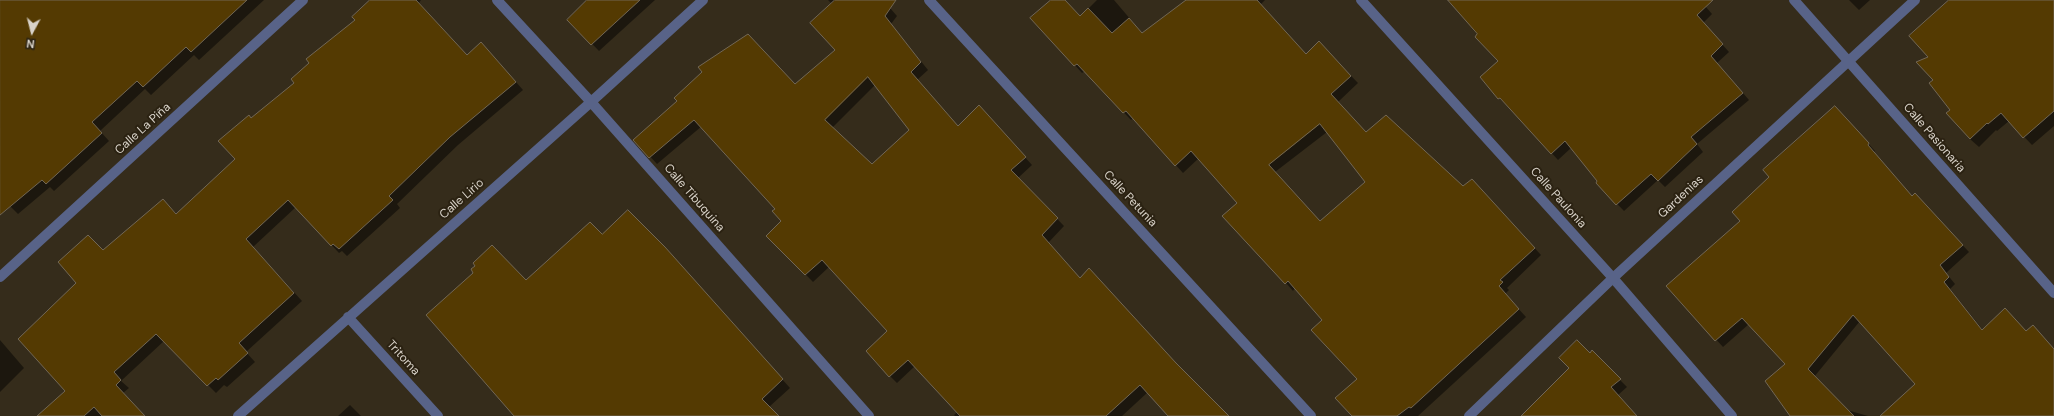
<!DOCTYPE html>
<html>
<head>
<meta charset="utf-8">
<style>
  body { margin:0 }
  #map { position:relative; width:2054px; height:416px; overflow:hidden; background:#352c1b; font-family:"DM Sans",sans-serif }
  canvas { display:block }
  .north { position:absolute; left:12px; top:12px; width:40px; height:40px; -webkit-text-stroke:3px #2b2212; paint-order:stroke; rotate:187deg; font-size:11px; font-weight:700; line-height:16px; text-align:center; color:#d8d2c8 }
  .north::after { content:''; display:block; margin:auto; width:14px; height:18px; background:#d8d2c8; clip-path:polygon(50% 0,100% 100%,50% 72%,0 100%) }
</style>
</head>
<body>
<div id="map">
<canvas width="2054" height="416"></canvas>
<div class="north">N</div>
</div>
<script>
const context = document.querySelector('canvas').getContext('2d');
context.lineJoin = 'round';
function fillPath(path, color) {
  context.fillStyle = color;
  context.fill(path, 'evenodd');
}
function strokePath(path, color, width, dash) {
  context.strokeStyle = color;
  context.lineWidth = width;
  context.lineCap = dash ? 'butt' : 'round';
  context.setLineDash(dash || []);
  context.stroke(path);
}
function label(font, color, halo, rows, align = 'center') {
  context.font = font + ' "DM Sans",sans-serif';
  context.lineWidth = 4;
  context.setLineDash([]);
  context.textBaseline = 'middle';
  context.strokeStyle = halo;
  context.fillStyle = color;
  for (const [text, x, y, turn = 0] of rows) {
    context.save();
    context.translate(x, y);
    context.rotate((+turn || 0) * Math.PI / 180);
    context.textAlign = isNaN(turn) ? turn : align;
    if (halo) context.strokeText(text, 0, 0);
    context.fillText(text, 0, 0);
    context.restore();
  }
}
fillPath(new Path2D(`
  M0 0H264L199 60 194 55 151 95 145 89 100 131 109 141 54 191 50 187 18 214 10 206 0 208Z
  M371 0H421L419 3 467 56 489 51 523 90 458 145 397 204 400 208 347 256 342 251 339 253 296 207 253 247 302 301 246 352 255 362 227 387 224 385 216 393 164 341 121 381 129 388 123 393 144 416H39L66 391 78 283 103 251 163 200 177 214 237 159 251 119 296 83 356 20Z
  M589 0H655L599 51 569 20Z
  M828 0H883L897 16 891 24 928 70 917 80 958 127 986 114 1032 165 1018 178 1064 226 1048 243 1080 279 1183 372 1227 416H1169L1148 392 1122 416H955L954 415 957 412 915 366 897 383 890 376 889 331 829 267 813 282 768 236 783 221 776 209 702 126 657 164 635 140 795 85 837 50 832 4ZM875 85 910 130 872 166 832 128Z
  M1052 0H1064L1080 17 1097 0H1114L1143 34 1188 0H1265L1260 5 1306 55 1326 50 1358 83 1338 102 1367 133 1463 188 1479 187 1541 255 1507 288 1509 290 1505 294 1526 317 1418 416H1353L1358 379 1323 320 1295 288 1293 291 1286 283 1239 203 1199 158 1183 173 1133 118 1131 120 1085 71 1082 73 1032 18ZM1327 132 1366 182 1320 222 1275 172Z
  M1449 0H1700L1712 14 1703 23 1729 52 1717 63 1749 100 1697 144 1703 152 1665 187 1658 180 1624 211 1597 183 1599 181 1571 148 1558 160 1507 104 1499 98V62Z
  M1849 0H1870L1859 10Z
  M1975 0H2054V126L2032 145 2009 121 1997 131 1996 130 1979 147 1970 139 1951 110 1934 80 1929 57Z
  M1842 114 1875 151 1874 152 1913 197 1922 202 1969 252 1946 273 1955 284 1950 289 1983 330 2026 332 2054 352V416H1882L1917 384 1860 321 1814 377 1847 410 1868 416H1792L1787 364 1749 324 1723 347 1667 286 1742 221Z
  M602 235 673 257 790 388 769 407 778 416H516L526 281Z
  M0 340 24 368 0 392Z
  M1592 352 1627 387 1618 395 1637 416H1522Z
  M350 405 361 416H338Z`), '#0007');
const building = new Path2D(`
  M0 0H247L191 52 186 47 143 87 137 81 92 122 102 133 46 184 42 180 0 215Z
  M370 0H416L467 55 481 42 516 82 450 137 389 196 393 200 339 249 333 244 331 246 288 200 246 239 294 293 239 343 248 353 218 380 216 378 207 386 156 334 114 372 121 380 116 385 145 416H102L94 407 84 416H37L65 391 18 339 76 283 58 262 88 235 103 250 163 199 176 214 235 159 218 141 249 115 251 118 294 83 291 79 309 63 306 59 355 20 352 17Z
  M587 0H640L591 45 567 20Z
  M835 0H896L885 16 921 62 911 72 958 126 979 105 1026 157 1011 170 1058 218 1042 235 1080 278 1089 268 1176 363 1229 416H1168L1140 385 1106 416H960L908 360 889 377 866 351 887 331 822 260 805 275 766 236 781 221 772 211 775 209 694 120 649 158 633 140 677 101 674 98 702 72 698 67 748 34 795 84 835 50 810 23ZM868 77 909 130 872 164 825 120Z
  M1051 0H1065L1080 16 1088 8 1112 33 1129 18 1142 33 1186 0H1257L1306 54 1319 41 1351 76 1331 94 1366 132 1386 115 1463 186 1472 179 1535 248 1500 280 1503 282 1499 286 1519 309 1411 408 1409 407 1397 416H1352L1335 398 1357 379 1311 330 1322 320 1288 281 1285 284 1222 216 1237 203 1191 151 1175 166 1126 111 1123 113 1077 64 1074 66 1030 18ZM1320 124 1365 182 1320 221 1269 165Z
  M1448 0H1713L1697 15 1723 44 1711 56 1743 93 1691 137 1697 144 1658 181 1651 174 1616 205 1596 183 1597 181 1565 141 1551 154 1500 98 1498 99 1480 77 1498 61 1475 37 1477 34Z
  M1949 0H2054V111L2023 138 2001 113 1988 124 1987 123 1970 139 1946 113 1950 110 1929 83 1933 80 1916 62 1928 57 1909 36Z
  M1835 106 1869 143 1868 145 1912 196 1915 193 1963 245 1940 265 1949 277 1944 282 1982 330 2005 308 2026 331 2033 325 2054 349V416H1880L1915 384 1853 315 1808 369 1854 416H1790L1765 381 1785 364 1742 318 1715 341 1666 286 1740 221 1732 212 1769 177 1763 170Z
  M628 210 665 247 783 379 762 399 779 416H514L426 315 473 273 471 269 475 266 473 263 492 245 526 280 590 222 602 234Z
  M1577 340 1590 353 1592 350 1621 379 1611 387 1637 416H1521L1569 368 1559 358Z`);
fillPath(building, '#543a02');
strokePath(building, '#726755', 1);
strokePath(new Path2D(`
  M497 0 591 102 869 416
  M929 0 1311 416
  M1361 0 1613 278 1732 416
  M1794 0 2054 293
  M0 277 303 0
  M348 317 438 416
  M238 416 591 102 703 0`), '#586388', 10);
strokePath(new Path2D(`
  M1469 416 1613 278 1915 0`), '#586388', 10);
label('12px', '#d8d2c8', '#2b2212', [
  ["Calle La Piña",143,129,-42],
  ["Calle Pasionaria",1934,138,49],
  ["Gardenias",1681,197,-43],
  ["Calle Tibuquina",694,198,49],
  ["Calle Paulonia",1558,198,48],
  ["Calle Lirio",462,199,-41],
  ["Calle Petunia",1130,199,47],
  ["Tritoma",403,358,48]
]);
</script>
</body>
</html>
